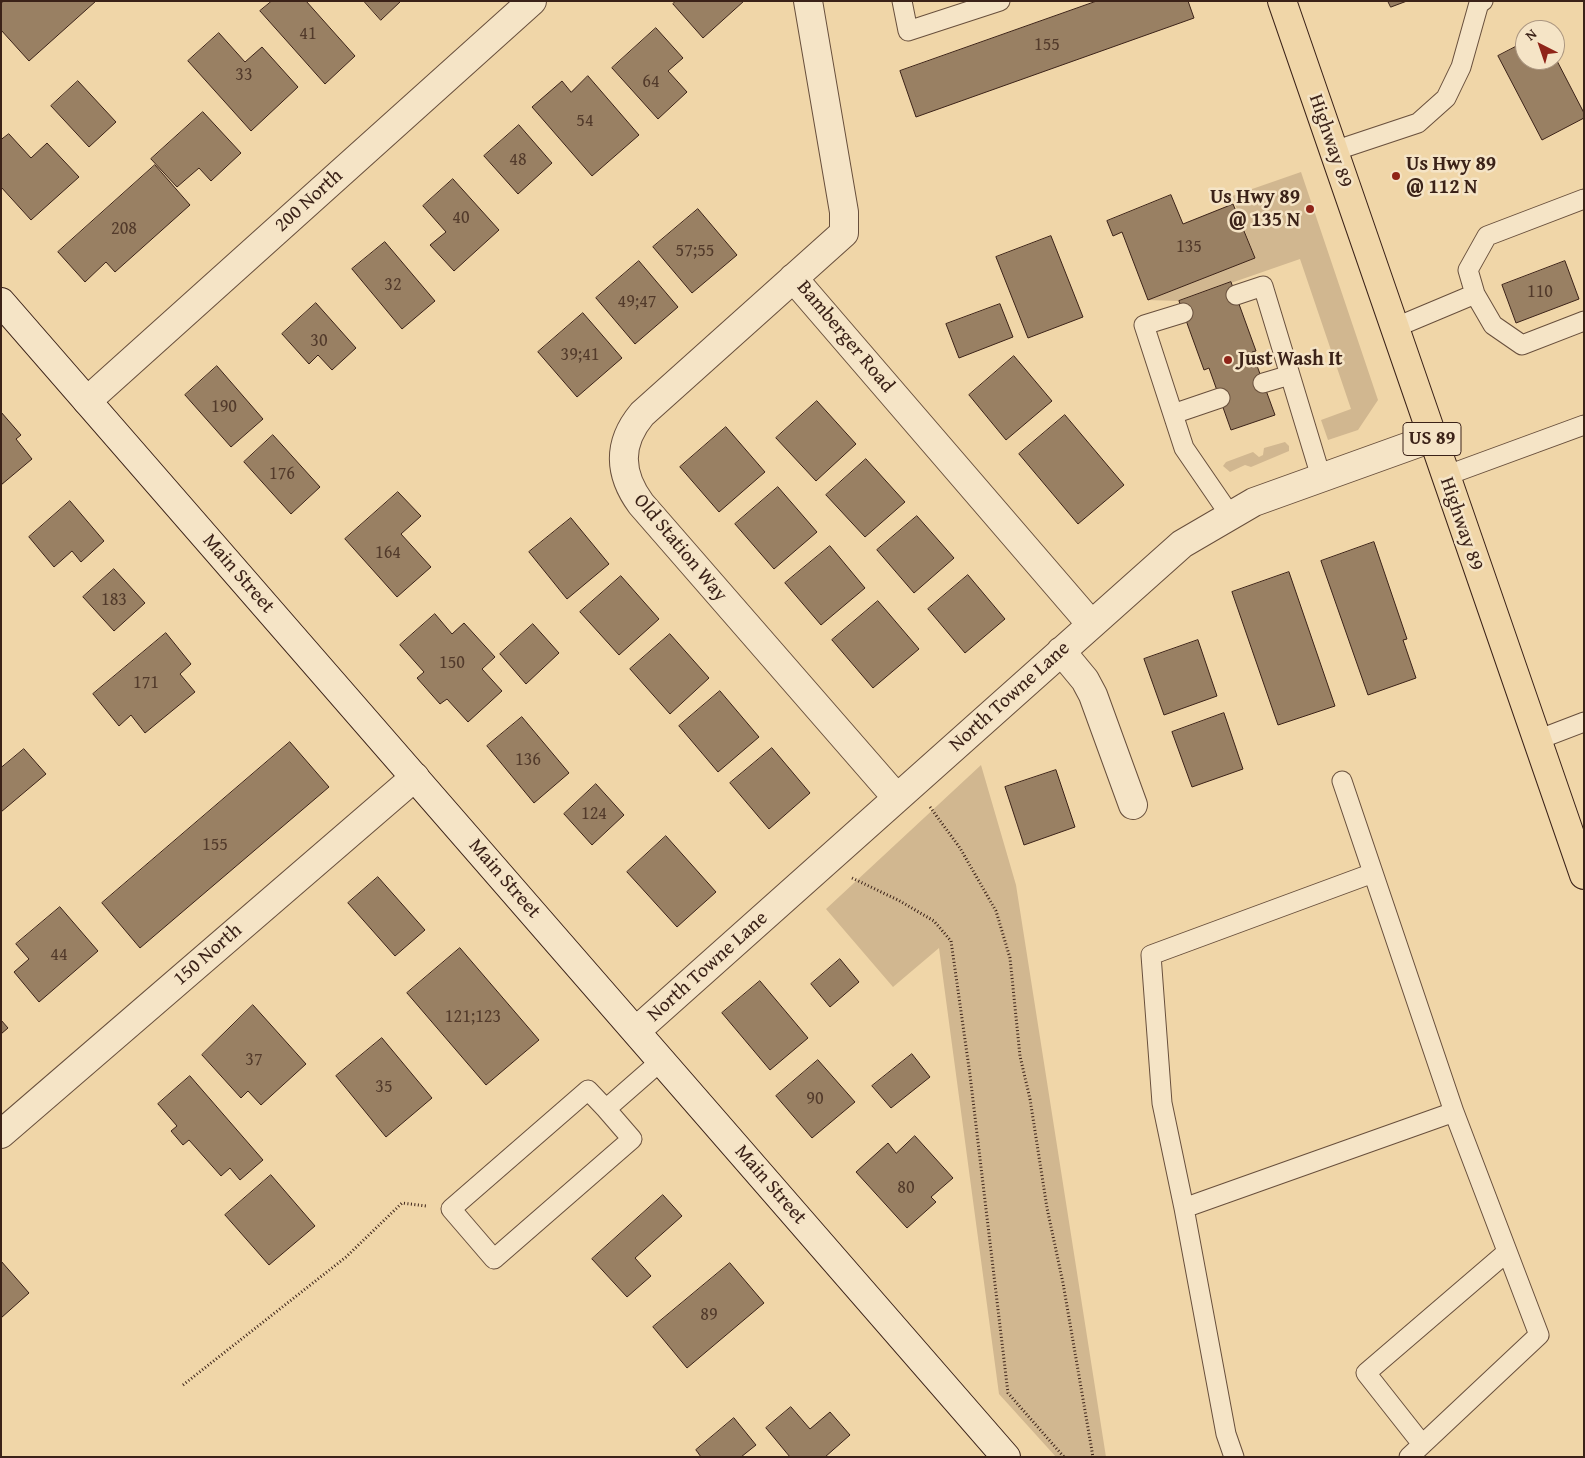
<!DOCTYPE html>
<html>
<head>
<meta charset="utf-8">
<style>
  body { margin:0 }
  #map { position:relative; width:1585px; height:1458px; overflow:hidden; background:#f0d6a8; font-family:"Gentium Book Plus",serif }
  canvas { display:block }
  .frame { position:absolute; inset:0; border:2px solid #3b2218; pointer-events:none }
  .north { position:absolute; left:1515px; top:20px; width:50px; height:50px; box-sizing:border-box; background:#f5e4c6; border:1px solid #ab9680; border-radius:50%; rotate:319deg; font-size:14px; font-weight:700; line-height:20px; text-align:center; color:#3b2218 }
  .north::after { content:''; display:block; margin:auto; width:18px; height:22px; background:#8f2418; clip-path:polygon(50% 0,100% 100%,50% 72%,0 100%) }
</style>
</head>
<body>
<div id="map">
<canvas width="1585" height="1458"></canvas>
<div class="frame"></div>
<div class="north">N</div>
</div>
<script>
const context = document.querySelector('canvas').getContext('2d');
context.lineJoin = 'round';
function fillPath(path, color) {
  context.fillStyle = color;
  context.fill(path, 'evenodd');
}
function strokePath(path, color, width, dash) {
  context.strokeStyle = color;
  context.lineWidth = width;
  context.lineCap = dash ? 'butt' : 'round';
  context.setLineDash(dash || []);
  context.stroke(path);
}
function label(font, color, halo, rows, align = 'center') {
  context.font = font + ' "Gentium Book Plus",serif';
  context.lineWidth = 5;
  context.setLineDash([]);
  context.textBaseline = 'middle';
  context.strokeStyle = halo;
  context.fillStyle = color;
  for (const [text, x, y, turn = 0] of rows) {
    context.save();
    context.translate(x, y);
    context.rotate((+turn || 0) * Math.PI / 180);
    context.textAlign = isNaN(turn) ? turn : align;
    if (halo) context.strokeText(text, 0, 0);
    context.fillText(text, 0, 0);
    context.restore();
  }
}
fillPath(new Path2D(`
  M1301 172 1378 400 1358 430 1328 440 1321 420 1351 409 1300 259 1179 301 1148 300 1255 258 1232 196Z
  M1285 442 1289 446V451L1251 467 1245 465 1230 472 1223 466 1226 462 1253 452 1259 457 1263 455 1264 448Z
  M981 765 1016 885 1106 1457H1056L999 1394 939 948 893 987 826 909Z`), '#d1b790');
const building = new Path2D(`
  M4 1H96L29 61 1 30V4Z
  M272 1H306L355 56 325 84 260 11Z
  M364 1H401L381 20Z
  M676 1H744L703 38 673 4Z
  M1097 1H1188L1194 18 916 117 900 71Z
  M1388 1H1407L1391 7Z
  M656 28 683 58 668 71 687 92 658 119 612 68Z
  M219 33 245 62 262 47 298 87 251 131 188 61Z
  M1525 42V60H1555V57L1584 113V118L1542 140 1498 56Z
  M588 76 639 135 592 176 532 107 562 81 571 92Z
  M78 81 116 122 89 147 51 106Z
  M203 112 241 153 211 181 199 168 177 187 151 159Z
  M519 125 552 163 518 194 484 156Z
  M9 134 31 158 47 143 79 177 31 220 1 187V140Z
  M155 165 190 205 115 272 106 262 85 282 58 252Z
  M453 179 499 230 454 271 430 245 446 232 423 206Z
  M1171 195 1183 224 1233 204 1255 258 1148 300 1122 232 1113 236 1107 221Z
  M698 209 737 255 692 293 653 247Z
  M1051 236 1083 317 1028 338 996 257Z
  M385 242 435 301 402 329 352 269Z
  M639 261 678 307 635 344 596 298Z
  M1565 261 1579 299 1516 323 1502 285Z
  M1231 282 1256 351 1252 352 1275 415 1231 430 1209 368 1204 370 1179 301Z
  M316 303 356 348 332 370 318 355 309 364 282 334Z
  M1000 304 1013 337 959 358 946 324Z
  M583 313 622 358 577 397 538 352Z
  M1014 356 1052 401 1006 440 969 395Z
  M217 366 263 419 231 447 185 395Z
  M817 401 856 444 816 481 776 438Z
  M1 412 21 435 16 439 32 459 1 485Z
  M1065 415 1124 485 1078 524 1019 454Z
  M726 427 765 472 719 512 680 467Z
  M273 435 320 487 291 514 244 462Z
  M866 459 905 502 865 537 826 495Z
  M778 487 817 532 774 569 735 524Z
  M398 492 421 516 401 534 431 567 397 597 345 539Z
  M70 501 104 541 81 562 72 551 54 567 29 537Z
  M917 516 954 558 914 593 877 550Z
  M571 518 609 564 567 599 529 552Z
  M1374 542 1407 639 1403 640 1416 678 1368 695 1321 561Z
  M830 546 865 588 821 625 785 583Z
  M114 569 145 603 114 631 83 597Z
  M1289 572 1335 706 1278 725 1232 592Z
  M968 575 1005 619 965 653 928 609Z
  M621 576 659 619 619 655 580 612Z
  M878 601 919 649 873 688 832 640Z
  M435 614 452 634 464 623 495 657 482 669 502 691 468 722 447 699 440 704 417 678 424 672 400 645Z
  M533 624 559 653 526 684 500 654Z
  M166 633 191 664 180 674 195 692 145 733 131 715 119 726 93 694Z
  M670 634 709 678 670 714 630 669Z
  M1198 640 1217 696 1164 715 1144 659Z
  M720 691 759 737 718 772 679 726Z
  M1224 713 1243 769 1192 787 1172 732Z
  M522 717 569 773 534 803 487 746Z
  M290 742 329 787 140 948 102 903Z
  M772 748 810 793 769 829 730 783Z
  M24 749 46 774 1 812V768Z
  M1056 770 1075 827 1024 845 1005 787Z
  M596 784 624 815 592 845 564 814Z
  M666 836 716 892 677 927 627 872Z
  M378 877 425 930 395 956 348 903Z
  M60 907 98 951 39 1002 14 972 29 959 16 944Z
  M460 948 539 1040 486 1085 407 993Z
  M840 959 859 982 830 1007 811 984Z
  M760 981 808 1038 770 1070 722 1013Z
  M253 1005 306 1064 261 1105 248 1091 241 1098 202 1055Z
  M1 1020 8 1028 1 1034Z
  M382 1038 432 1098 386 1137 336 1076Z
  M912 1054 930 1077 891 1108 872 1086Z
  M818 1060 855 1102 812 1138 776 1096Z
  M190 1076 263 1160 240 1180 230 1168 221 1176 189 1140 183 1145 171 1131 177 1126 158 1104Z
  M915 1136 953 1178 931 1197 936 1202 907 1228 856 1172 888 1143 896 1153Z
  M271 1175 315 1226 269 1265 225 1215Z
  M663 1195 682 1216 635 1258 651 1276 627 1297 592 1259Z
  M1 1261 29 1293 1 1318Z
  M730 1263 764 1303 687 1368 653 1327Z
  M791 1407 810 1429 830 1412 850 1435 825 1457H790L766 1428Z
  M734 1418 756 1445 741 1457H701L696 1450Z`);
fillPath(building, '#998063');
strokePath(building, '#3b2218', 1);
const lane = new Path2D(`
  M902 1 908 31 1000 1
  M1334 151 1418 123 1446 98 1461 67 1479 3 1483 1
  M1584 199 1487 236 1468 270 1475 294 1493 325 1522 345 1584 321
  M1236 295 1263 286 1321 477
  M1183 313 1144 325 1184 448 1230 515
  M1394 328 1475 294
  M1263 383 1290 375
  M1173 414 1220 398
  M1445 476 1584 425
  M1537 740 1584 722
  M1342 781 1454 1112
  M606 1109 588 1090 451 1209 494 1259 632 1139 606 1109 662 1060
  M1184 1208 1162 1103 1151 955 1373 873
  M1422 1444 1366 1373 1507 1252
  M1234 1457 1226 1434 1184 1208 1454 1112 1539 1335 1409 1457`);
const street = new Path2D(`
  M808 1 844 212V233L642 414C617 444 619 474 641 504L897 798
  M793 278 1091 624
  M87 401 532 1
  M1061 651 1085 680 1093 695 1133 805
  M636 1031 1182 544 1254 502 1432 438
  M1 1134 415 777`);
const secondary = new Path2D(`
  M1 302 1006 1457`);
const primary = new Path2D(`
  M1282 1 1584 875`);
strokePath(lane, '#684f3c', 21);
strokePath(street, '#684f3c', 30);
strokePath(secondary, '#3b2218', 30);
strokePath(primary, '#3b2218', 30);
strokePath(new Path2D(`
  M930 807 960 848 996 911 1010 958 1020 1056 1030 1099 1047 1208 1063 1283 1093 1457
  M852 878 898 900 934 921 951 941 970 1075 1008 1393 1064 1457
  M183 1385 346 1257 402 1203 426 1206`), '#3b2218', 3, [1, 2.5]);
strokePath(lane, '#f5e4c6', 19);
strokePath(street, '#f5e4c6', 28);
strokePath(secondary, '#f5e4c6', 28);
strokePath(primary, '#f0d6a8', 28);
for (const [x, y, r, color] of [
  [1396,176,5,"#8f2418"],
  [1310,209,5,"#8f2418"],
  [1228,360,5,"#8f2418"]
]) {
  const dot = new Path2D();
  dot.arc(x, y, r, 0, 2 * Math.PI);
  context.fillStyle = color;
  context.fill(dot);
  strokePath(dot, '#f5e4c6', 2);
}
label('18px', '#523a2b', null, [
  ["41",308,34],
  ["155",1047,45],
  ["33",244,75],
  ["64",651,82],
  ["54",585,121],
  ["48",518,160],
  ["40",461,218],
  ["208",124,229],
  ["135",1189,247],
  ["57;55",695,251],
  ["32",393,285],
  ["110",1540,292],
  ["49;47",637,302],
  ["30",319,341],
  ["39;41",580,355],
  ["190",224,407],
  ["176",282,474],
  ["164",388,553],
  ["183",114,600],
  ["150",452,663],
  ["171",146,683],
  ["136",528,760],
  ["124",594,814],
  ["155",215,845],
  ["44",59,955],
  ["121;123",473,1017],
  ["37",254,1060],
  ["35",384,1087],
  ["90",815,1099],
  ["80",906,1188],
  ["89",709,1315]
]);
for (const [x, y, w] of [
  [1432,439,58]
]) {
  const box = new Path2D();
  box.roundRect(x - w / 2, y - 16.5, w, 33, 4);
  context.fillStyle = '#f5e4c6';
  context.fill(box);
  strokePath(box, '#3b2218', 1);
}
label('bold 19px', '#3b2218', null, [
  ["US 89",1432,439]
]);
label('20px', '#3b2218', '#f5e4c6', [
  ["Highway 89",1330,141,71],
  ["200 North",309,201,-42],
  ["Bamberger Road",845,337,50],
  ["Highway 89",1461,524,71],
  ["Old Station Way",680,548,50],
  ["Main Street",238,574,49],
  ["North Towne Lane",1010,697,-42],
  ["Main Street",504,879,49],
  ["150 North",208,955,-41],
  ["North Towne Lane",708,967,-42],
  ["Main Street",770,1185,49]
]);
label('bold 20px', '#3b2218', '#f5e4c6', [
  ["Us Hwy 89",1406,165],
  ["@ 112 N",1406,188],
  ["Us Hwy 89",1300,198,"right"],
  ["@ 135 N",1300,221,"right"],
  ["Just Wash It",1238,360]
], 'left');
</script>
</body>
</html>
